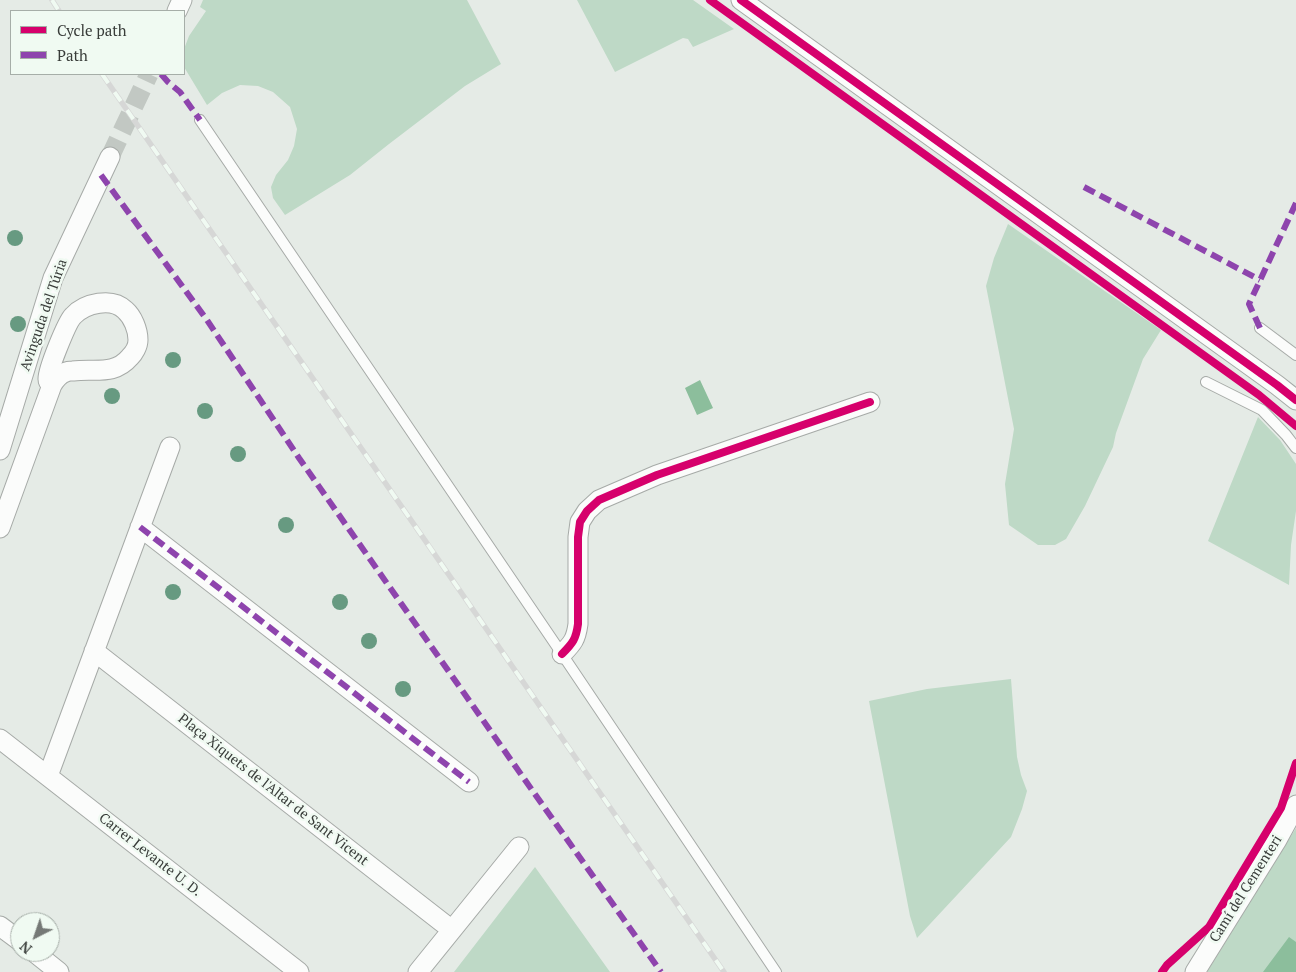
<!DOCTYPE html>
<html>
<head>
<meta charset="utf-8">
<style>
  body { margin:0 }
  #map { position:relative; width:1296px; height:972px; overflow:hidden; background:#e5ebe6; font-family:"PT Serif",serif }
  canvas { display:block }
  .legend { position:absolute; left:10px; top:10px; width:175px; height:65px; box-sizing:border-box; background:#f0faf2; border:1px solid #a6aea8; margin:0; padding:6px 9px; list-style:none; font-size:15px; color:#383c39 }
  .legend li { display:flex; align-items:center; gap:10px; height:25px }
  .legend b { width:25px; border:1px solid #a6aea8 }
  .north { position:absolute; left:10px; top:912px; width:50px; height:50px; box-sizing:border-box; background:#f0faf2; border:1px solid #a6aea8; border-radius:50%; rotate:221deg; font-size:14px; font-weight:700; line-height:20px; text-align:center; color:#383c39 }
  .north::after { content:''; display:block; margin:auto; width:18px; height:22px; background:#757976; clip-path:polygon(50% 0,100% 100%,50% 72%,0 100%) }
</style>
</head>
<body>
<div id="map">
<canvas width="1296" height="972"></canvas>
<ul class="legend">
<li><b style="height:6px;background:#d6006c"></b>Cycle path</li>
<li><b style="height:6px;background:#8e44ad"></b>Path</li>
</ul>
<div class="north">N</div>
</div>
<script>
const context = document.querySelector('canvas').getContext('2d');
context.lineJoin = 'round';
function fillPath(path, color) {
  context.fillStyle = color;
  context.fill(path, 'evenodd');
}
function strokePath(path, color, width, dash) {
  context.strokeStyle = color;
  context.lineWidth = width;
  context.lineCap = dash ? 'butt' : 'round';
  context.setLineDash(dash || []);
  context.stroke(path);
}
function label(font, color, halo, rows, align = 'center') {
  context.font = font + ' "PT Serif",serif';
  context.lineWidth = 5;
  context.setLineDash([]);
  context.textBaseline = 'middle';
  context.strokeStyle = halo;
  context.fillStyle = color;
  for (const [text, x, y, turn = 0] of rows) {
    context.save();
    context.translate(x, y);
    context.rotate((+turn || 0) * Math.PI / 180);
    context.textAlign = isNaN(turn) ? turn : align;
    if (halo) context.strokeText(text, 0, 0);
    context.fillText(text, 0, 0);
    context.restore();
  }
}
fillPath(new Path2D(`
  M203 0H467L501 64 465 86 389 144 350 175 285 215 273 198 271 187 276 175 288 160 294 146 297 129 290 107 273 92 258 86 240 85 222 93 207 105 184 67V49L189 36 206 11 200 7Z
  M577 0H693L734 29 693 47 688 39 683 38 615 72Z
  M1008 224 1161 330 1143 359 1116 433 1113 447 1085 506 1066 539 1055 545H1038L1009 525 1005 484 1014 429 986 286 994 258Z
  M1258 417 1280 440 1296 464V511L1291 545 1289 585 1208 541Z
  M1011 679 1017 757 1021 775 1027 791 1022 809 1011 837 917 938 910 916 869 701 927 689Z
  M1296 828V972H1207Z
  M535 867 610 972H454Z`), '#bed9c6');
fillPath(new Path2D(`
  M700 380 713 408 697 415 685 388Z
  M1289 937 1296 942V972H1263Z`), '#8cbe9c');
strokePath(new Path2D(`
  M110 157 149 74`), '#c2c8c3', 19, [19, 9]);
const lane = new Path2D(`
  M200 120 562 654 776 972
  M1260 328 1296 355
  M1206 382 1262 410 1286 435 1296 448`);
const street = new Path2D(`
  M741 0 1277 385 1296 400
  M177 11 182 0
  M0 450 53 278 110 157
  M140 527 469 782
  M0 528 52 385C55 380 60 374 66 372 68 371 71 371 73 371 95 368 114 376 130 357 134 353 138 346 138 340 138 330 133 317 125 310 112 297 85 303 73 316 67 322 47 371 48 379 48 383 50 383 52 385
  M94 651 452 930
  M562 654C573 643 576 639 578 624V537L580 522 587 511 599 500 657 475 870 402
  M0 739 299 972
  M48 776 170 447
  M0 926 20 941
  M34 952 59 972
  M418 972 519 847
  M1195 972 1277 840 1296 805`);
strokePath(lane, '#a6aaa7', 12);
strokePath(street, '#a6aaa7', 21);
strokePath(lane, '#fbfcfb', 10);
strokePath(street, '#fbfcfb', 19);
const rail = new Path2D(`
  M52 0 59 11
  M102 74 724 972`);
strokePath(rail, '#d6d7d6', 5.5);
strokePath(rail, '#f0faf2', 4, [11]);
strokePath(new Path2D(`
  M161 74 168 82 180 92 200 120
  M101 175 207 320 299 458 532 790 661 972
  M1084 187 1260 280
  M1260 328 1249 304 1296 203
  M140 527 469 782`), '#8e44ad', 6, [12, 6]);
strokePath(new Path2D(`
  M710 0 1259 395 1296 426
  M741 0 1277 385 1296 400
  M562 654C573 643 576 639 578 624V537L580 522 587 511 599 500 657 475 870 402
  M1162 972 1167 965 1209 927 1212 922 1281 808 1296 763`), '#d6006c', 8);
context.fillStyle = '#679a81';
for (const [x, y] of [
  [15,238],
  [18,324],
  [173,360],
  [112,396],
  [205,411],
  [238,454],
  [286,525],
  [173,592],
  [340,602],
  [369,641],
  [403,689]
]) {
  context.beginPath();
  context.arc(x, y, 8, 0, 2 * Math.PI);
  context.fill();
}
label('14px', '#383c39', '#f0faf2', [
  ["Avinguda del Túria",44,315,-71],
  ["Plaça Xiquets de l'Altar de Sant Vicent",273,790,38],
  ["Carrer Levante U. D.",150,855,38],
  ["Camí del Cementeri",1246,889,-58]
]);
</script>
</body>
</html>
